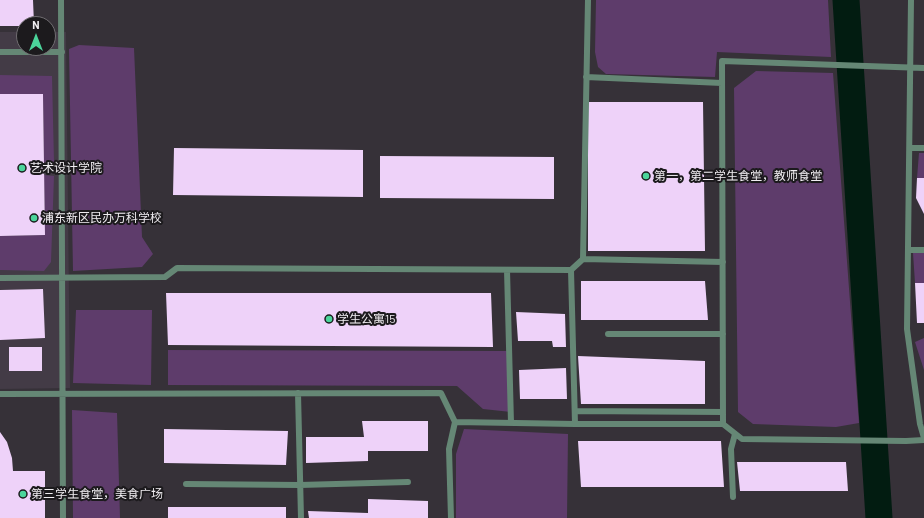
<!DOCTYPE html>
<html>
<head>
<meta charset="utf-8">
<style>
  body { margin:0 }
  #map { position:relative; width:924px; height:518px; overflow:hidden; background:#363138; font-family:Barlow,sans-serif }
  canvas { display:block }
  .north { position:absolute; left:16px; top:16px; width:40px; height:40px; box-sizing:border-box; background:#1c1a1d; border:1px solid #716e72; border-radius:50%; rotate:0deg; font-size:11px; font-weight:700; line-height:16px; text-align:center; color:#f0edf1 }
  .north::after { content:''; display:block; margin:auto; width:14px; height:18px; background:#4bd49b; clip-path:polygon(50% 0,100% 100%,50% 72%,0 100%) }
</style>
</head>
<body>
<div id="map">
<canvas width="924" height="518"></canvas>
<div class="north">N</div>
</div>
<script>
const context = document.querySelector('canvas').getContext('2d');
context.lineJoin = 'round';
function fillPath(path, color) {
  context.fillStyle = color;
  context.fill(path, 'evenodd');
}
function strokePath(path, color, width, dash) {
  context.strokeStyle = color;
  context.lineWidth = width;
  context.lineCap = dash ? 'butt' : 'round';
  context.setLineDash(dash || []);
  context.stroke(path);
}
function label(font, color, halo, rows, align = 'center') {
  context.font = font + ' Barlow,"Noto Sans SC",sans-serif';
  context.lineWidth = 4;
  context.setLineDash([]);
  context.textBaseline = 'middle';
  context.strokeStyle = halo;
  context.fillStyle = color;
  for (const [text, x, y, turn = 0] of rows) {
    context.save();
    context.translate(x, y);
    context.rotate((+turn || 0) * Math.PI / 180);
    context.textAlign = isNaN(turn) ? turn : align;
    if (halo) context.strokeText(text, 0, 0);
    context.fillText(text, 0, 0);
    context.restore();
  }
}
fillPath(new Path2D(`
  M0 32H24V48H48V32H66L70 388 0 389Z`), '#433b46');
fillPath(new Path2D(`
  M596 0H828L831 57 717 52 715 77 606 74 598 67 595 52Z
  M79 45 134 48 142 237 153 254 142 267 73 271 69 49Z
  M756 71 833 73 859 423 836 427 753 424 738 412 734 88Z
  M0 75 52 76 54 162H44L43 94H0Z
  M919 153H924V178H917Z
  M44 175 54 176 51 262 44 271 0 270V236L45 235Z
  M913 253H924V283H915Z
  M76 310H152L151 385 73 383Z
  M924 338V370L915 342Z
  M168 350 510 351 511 412 483 409 457 386 168 385Z
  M72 410 117 413 120 518H73Z
  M464 429 568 434 567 518H456V454Z`), '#5e3c6b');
strokePath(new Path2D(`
  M846 0 879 518`), '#021c11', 27);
fillPath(new Path2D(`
  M0 0H33L34 24H24V26H0Z
  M0 94H43L45 235 0 236Z
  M588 102H703L705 251H588Z
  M174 148 363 150V197L173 195Z
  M380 156 554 157V199L380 198Z
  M917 178H924V214L916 198Z
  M581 281H705L708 320H581Z
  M915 283H924V323H917Z
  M43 289 45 338 0 340V290Z
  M166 293H491L493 347 168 345Z
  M516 312 565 314 566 347H553L552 341H518Z
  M9 347H42V371H9Z
  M578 356 705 361V404H581Z
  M566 368 567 399H520L519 370Z
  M362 421H428V451H368V461L306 463V437H364Z
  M164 429 288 431 286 465 164 463Z
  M0 432 7 442 12 458 13 471H45V518H0Z
  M578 441H721L724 487H581Z
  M737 462H846L848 491H740Z
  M368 499 428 501V518H309L308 511 368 513Z
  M168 507H286V518H168Z`), '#eed2f9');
strokePath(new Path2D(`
  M61 0 63 518
  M911 0 907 329 920 424 924 438
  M0 52H62
  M586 77 722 83
  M910 148H924
  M909 250H924
  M583 259 588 0
  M507 270 511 423
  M571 270 575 424
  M0 278 165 277 177 268 571 270 583 259 723 262
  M608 334H723
  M298 393 301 518
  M0 394 441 393 455 422 575 424H723L742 439 906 441 924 440
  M575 411 723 412
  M723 424 722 61 924 68
  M186 484 300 485 408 482
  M733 497 731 449 735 434
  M451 518 449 449 455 422`), '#658775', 6);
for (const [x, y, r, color] of [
  [22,168,4,"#4bd49b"],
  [646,176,4,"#4bd49b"],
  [34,218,4,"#4bd49b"],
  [329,319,4,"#4bd49b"],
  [23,494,4,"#4bd49b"]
]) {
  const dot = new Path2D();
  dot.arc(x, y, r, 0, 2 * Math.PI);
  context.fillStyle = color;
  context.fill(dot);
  strokePath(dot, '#1c1a1d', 1.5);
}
label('12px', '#f0edf1', '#1c1a1d', [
  ["艺术设计学院",30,168],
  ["第一，第二学生食堂，教师食堂",654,176],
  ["浦东新区民办万科学校",42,218],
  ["学生公寓15",337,319],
  ["第三学生食堂，美食广场",31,494]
], 'left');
</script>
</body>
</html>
